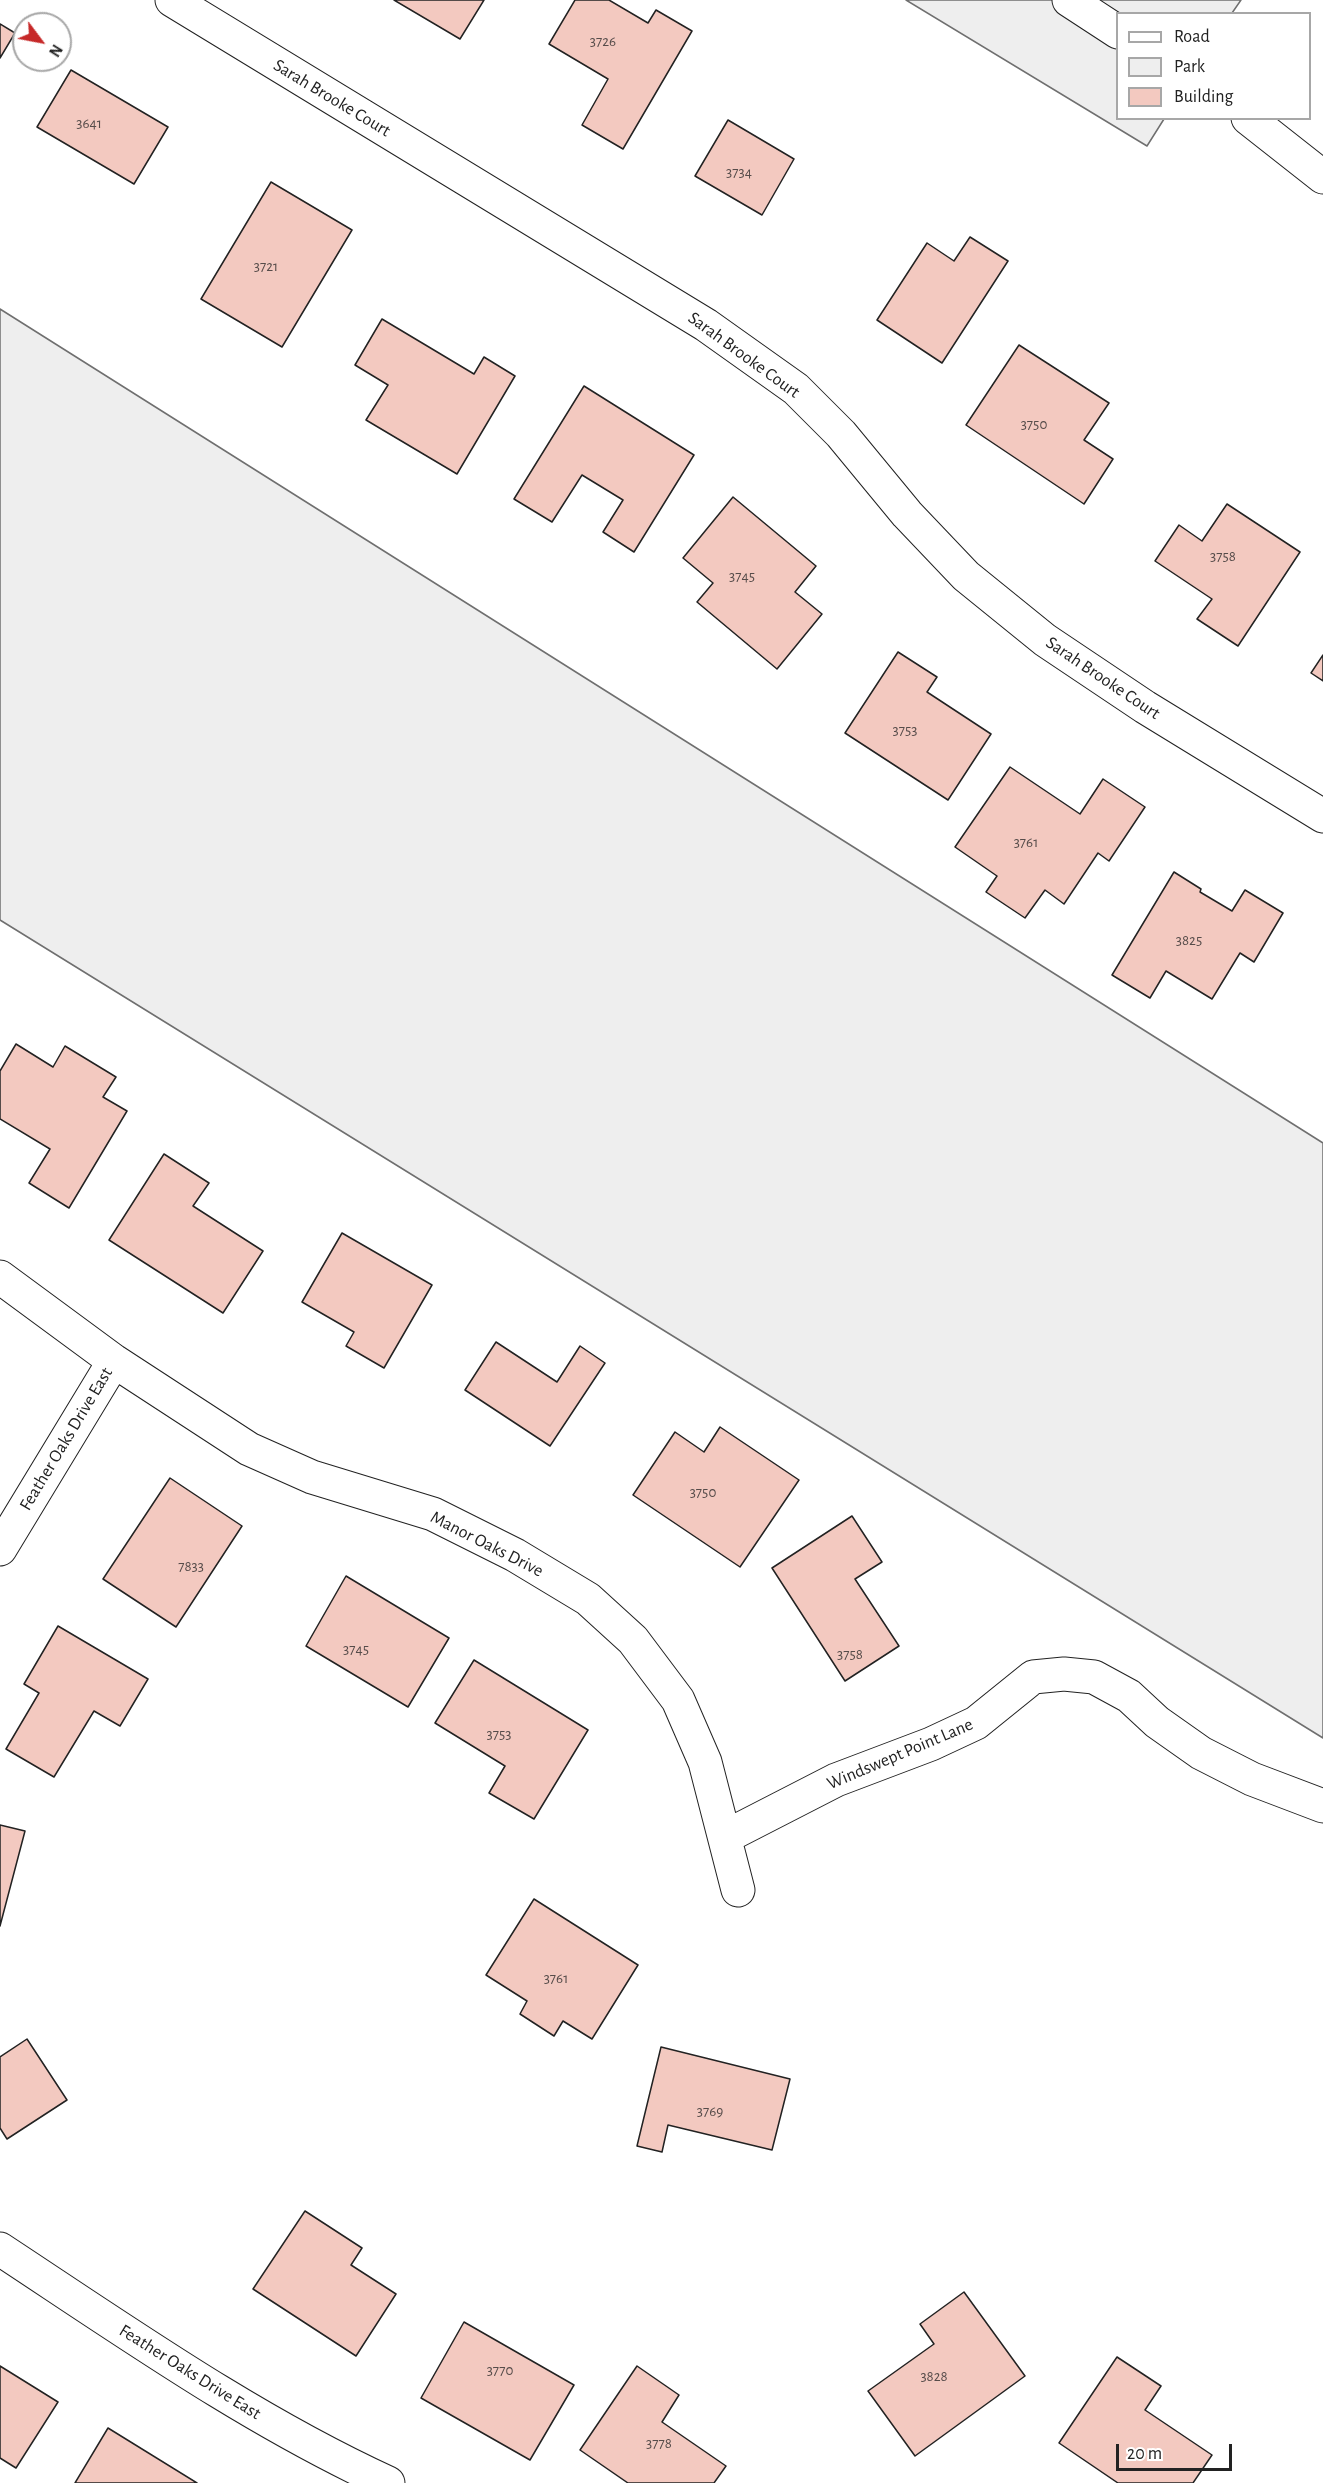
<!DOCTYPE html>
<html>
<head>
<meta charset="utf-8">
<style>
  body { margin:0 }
  #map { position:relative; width:1323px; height:2483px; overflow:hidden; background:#fff; font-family:"Alegreya Sans",sans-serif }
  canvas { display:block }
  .legend { position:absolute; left:1116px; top:12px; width:195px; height:108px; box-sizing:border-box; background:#fff; border:2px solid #a7a7a7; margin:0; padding:8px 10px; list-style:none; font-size:18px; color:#222 }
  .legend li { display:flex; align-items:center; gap:12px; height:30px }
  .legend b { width:30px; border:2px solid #a7a7a7 }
  .north { position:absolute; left:12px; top:12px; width:60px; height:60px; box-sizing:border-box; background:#fff; border:2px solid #a7a7a7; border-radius:50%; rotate:122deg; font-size:16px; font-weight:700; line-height:24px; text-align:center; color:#222 }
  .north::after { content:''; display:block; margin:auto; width:21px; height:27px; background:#c62828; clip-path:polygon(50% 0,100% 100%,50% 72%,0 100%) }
  .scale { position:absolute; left:1116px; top:2444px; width:116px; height:27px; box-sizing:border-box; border:3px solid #222; border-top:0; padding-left:8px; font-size:18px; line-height:21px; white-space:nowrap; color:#222; -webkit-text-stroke:4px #fff; paint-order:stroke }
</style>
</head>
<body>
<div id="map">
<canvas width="1323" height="2483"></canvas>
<ul class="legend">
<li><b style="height:8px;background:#fff"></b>Road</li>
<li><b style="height:16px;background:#eee"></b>Park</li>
<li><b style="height:16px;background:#f3c9c0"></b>Building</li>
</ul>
<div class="north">N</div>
<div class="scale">20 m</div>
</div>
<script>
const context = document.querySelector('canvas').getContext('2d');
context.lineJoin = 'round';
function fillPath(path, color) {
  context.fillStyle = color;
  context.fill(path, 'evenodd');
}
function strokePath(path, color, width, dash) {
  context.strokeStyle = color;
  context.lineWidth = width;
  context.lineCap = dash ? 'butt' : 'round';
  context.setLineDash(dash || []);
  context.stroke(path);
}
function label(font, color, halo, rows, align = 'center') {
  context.font = font + ' "Alegreya Sans",sans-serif';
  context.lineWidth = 4.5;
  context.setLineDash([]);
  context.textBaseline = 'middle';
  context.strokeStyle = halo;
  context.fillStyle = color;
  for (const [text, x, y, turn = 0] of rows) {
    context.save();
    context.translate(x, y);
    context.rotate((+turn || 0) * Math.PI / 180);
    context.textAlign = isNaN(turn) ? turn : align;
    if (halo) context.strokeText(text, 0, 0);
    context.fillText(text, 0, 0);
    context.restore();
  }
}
const green = new Path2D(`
  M906 0H1241L1232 13 1118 14V118L1164 119 1147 146Z
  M0 309 1323 1143V1738L0 920Z`);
fillPath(green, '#eee');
strokePath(green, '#6f6f6f', 1.5);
const building = new Path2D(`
  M394 0H484L460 39Z
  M575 0H609L648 23 656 10 692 31 623 149 582 125 608 79 549 44Z
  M0 24 15 33 0 58Z
  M71 70 168 127 134 184 37 127Z
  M728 120 794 159 762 215 695 176Z
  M271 182 352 230 282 347 201 299Z
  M970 237 1008 261 942 363 877 320 927 243 954 261Z
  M382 319 474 374 484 357 515 376 457 474 366 420 388 385 355 365Z
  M1019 345 1109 403 1084 440 1113 459 1084 504 966 425Z
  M584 386 694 455 634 552 603 532 623 500 582 475 552 522 514 499Z
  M733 497 816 566 795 592 822 614 777 669 697 602 713 583 683 558Z
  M1227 504 1300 552 1238 646 1197 619 1212 599 1155 561 1179 525 1202 541Z
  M898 652 937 677 927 692 991 734 948 800 845 733Z
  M1323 655V681L1311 673Z
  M1010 767 1080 814 1103 779 1145 807 1109 861 1098 853 1064 904 1045 890 1025 918 986 892 997 876 955 847Z
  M1174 872 1201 889 1200 892 1232 911 1245 890 1283 913 1254 962 1240 953 1212 999 1166 971 1150 998 1112 975Z
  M16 1044 53 1067 65 1046 116 1077 103 1097 127 1111 69 1208 29 1183 50 1149 0 1119V1071Z
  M164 1154 209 1183 193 1206 263 1251 223 1313 109 1240Z
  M342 1233 432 1285 384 1368 346 1346 354 1332 302 1302Z
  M496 1342 557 1382 580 1346 605 1363 550 1446 465 1390Z
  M720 1427 799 1480 740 1567 633 1495 675 1432 704 1452Z
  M170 1478 242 1526 176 1627 103 1579Z
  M852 1516 882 1562 855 1579 899 1646 845 1681 772 1568Z
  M346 1576 449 1638 408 1707 306 1646Z
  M58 1626 148 1679 120 1726 94 1711 54 1777 6 1749 39 1693 24 1684Z
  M474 1660 588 1730 534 1819 489 1793 505 1766 435 1723Z
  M0 1825 25 1831 0 1926Z
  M534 1899 638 1965 592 2039 563 2021 554 2036 520 2014 527 2001 486 1975Z
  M27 2039 67 2100 7 2139 0 2128V2057Z
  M661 2047 790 2079 772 2150 668 2125 662 2152 637 2146Z
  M305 2211 362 2248 351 2265 396 2294 356 2356 253 2289Z
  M964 2292 1025 2376 915 2456 868 2391 934 2344 920 2324Z
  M464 2322 574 2385 530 2460 421 2398Z
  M1117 2357 1161 2386 1145 2410 1212 2455 1193 2483H1118L1059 2443Z
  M0 2366 58 2402 16 2468 0 2458Z
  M637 2366 679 2395 662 2422 726 2466 714 2483H628L580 2450Z
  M108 2428 197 2483H75Z`);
fillPath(building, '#f3c9c0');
strokePath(building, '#222', 1.5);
const minor = new Path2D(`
  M172 0 706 325 796 389 841 434 907 514 966 576 1045 640 1145 707 1323 816
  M1069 0 1118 32
  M1248 118 1323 177
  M0 1277 114 1361 249 1449 312 1477 433 1514 515 1555 588 1599 633 1640 678 1700 705 1762 738 1890
  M0 1549 114 1361
  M725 1837 836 1780 931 1744 976 1723 1033 1677 1064 1674 1094 1677 1129 1696 1157 1722 1201 1753 1252 1779 1323 1806
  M0 2249C126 2332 251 2420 388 2483`);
strokePath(minor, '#222', 35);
strokePath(minor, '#fff', 33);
label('15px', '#564c4a', null, [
  ["3726",603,41],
  ["3641",89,123],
  ["3734",739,172],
  ["3721",266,266],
  ["3750",1034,424],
  ["3758",1223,556],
  ["3745",742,576],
  ["3753",905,730],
  ["3761",1026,842],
  ["3825",1189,940],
  ["3750",703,1492],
  ["7833",191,1566],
  ["3745",356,1649],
  ["3758",850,1654],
  ["3753",499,1734],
  ["3761",556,1978],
  ["3769",710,2111],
  ["3770",500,2370],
  ["3828",934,2376],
  ["3778",659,2443]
]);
label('18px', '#222', '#fff', [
  ["Sarah Brooke Court",332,98,31],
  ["Sarah Brooke Court",744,355,36],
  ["Sarah Brooke Court",1103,678,34],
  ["Feather Oaks Drive East",66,1439,-59],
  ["Manor Oaks Drive",487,1544,27],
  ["Windswept Point Lane",900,1754,-23],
  ["Feather Oaks Drive East",190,2372,32]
]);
</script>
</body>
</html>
